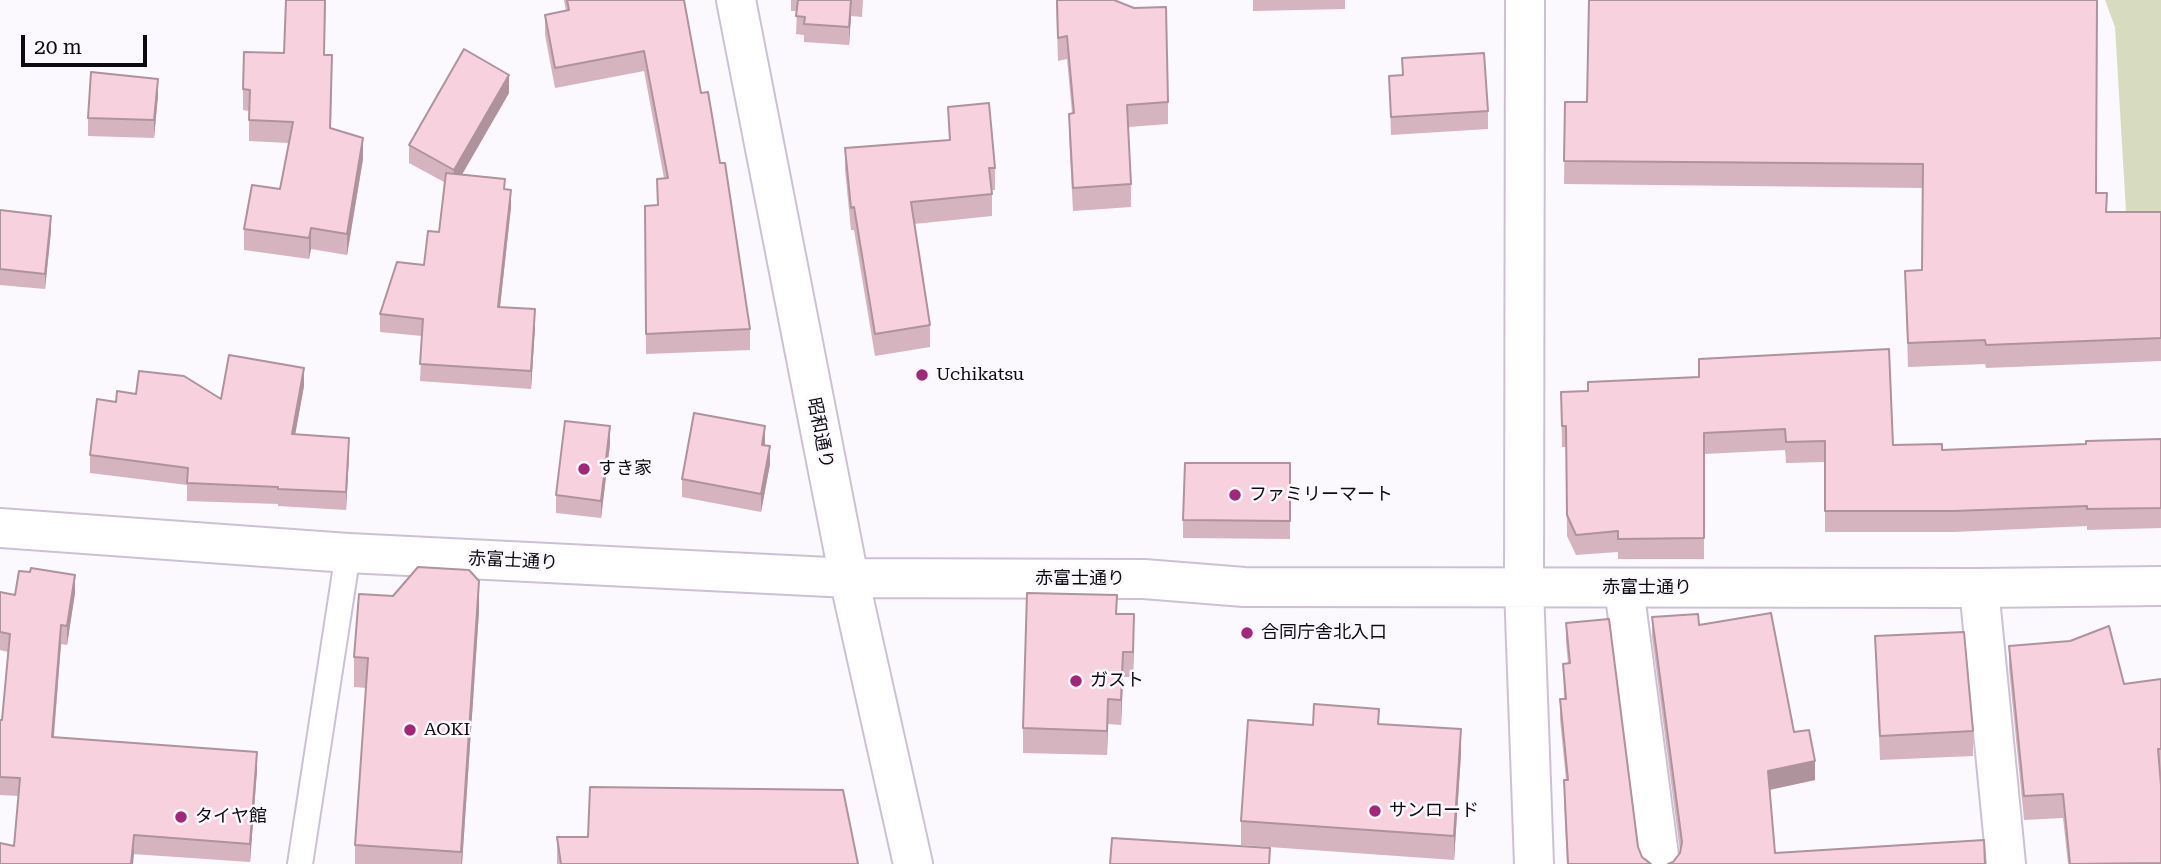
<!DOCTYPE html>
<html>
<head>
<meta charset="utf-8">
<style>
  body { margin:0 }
  #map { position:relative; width:2161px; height:864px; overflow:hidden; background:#fbf9fd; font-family:"Roboto Serif",serif }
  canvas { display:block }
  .scale { position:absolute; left:21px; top:35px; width:126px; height:32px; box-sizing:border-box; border:4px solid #0e0a11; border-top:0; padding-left:9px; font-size:21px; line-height:24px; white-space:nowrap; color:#0e0a11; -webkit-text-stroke:5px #fbf9fd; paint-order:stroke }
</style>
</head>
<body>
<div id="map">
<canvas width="2161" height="864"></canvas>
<div class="scale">20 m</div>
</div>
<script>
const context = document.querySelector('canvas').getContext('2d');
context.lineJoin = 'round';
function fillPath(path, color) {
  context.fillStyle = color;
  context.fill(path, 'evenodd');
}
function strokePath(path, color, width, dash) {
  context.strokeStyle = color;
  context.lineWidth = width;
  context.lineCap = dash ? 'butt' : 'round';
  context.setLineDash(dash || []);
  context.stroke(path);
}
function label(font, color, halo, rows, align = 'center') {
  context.font = font + ' "Roboto Serif","Noto Sans JP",serif';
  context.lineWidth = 5;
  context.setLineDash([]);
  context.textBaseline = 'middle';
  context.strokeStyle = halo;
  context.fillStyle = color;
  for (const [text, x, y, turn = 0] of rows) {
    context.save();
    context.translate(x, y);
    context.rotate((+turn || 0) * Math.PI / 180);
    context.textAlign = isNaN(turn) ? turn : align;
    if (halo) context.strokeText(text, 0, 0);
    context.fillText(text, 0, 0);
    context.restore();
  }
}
fillPath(new Path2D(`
  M2105 0H2161V211H2126L2115 27Z`), '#d7dbc0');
const lane = new Path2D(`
  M300 864 348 553`);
const street = new Path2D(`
  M1624 588 1660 864
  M1979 588 2006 864`);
const secondary = new Path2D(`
  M736 0 849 578 913 864
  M1525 0 1524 588 1534 864
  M0 528 348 553 849 578 1144 579 1244 587 1979 588 2161 586`);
strokePath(lane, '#ccc1d4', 28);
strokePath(street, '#ccc1d4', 42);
strokePath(secondary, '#ccc1d4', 42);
strokePath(lane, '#fff', 24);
strokePath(street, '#fff', 38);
strokePath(secondary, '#fff', 38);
fillPath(new Path2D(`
  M326 0 324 55 332 76 331 128 363 159 347 255 311 249 309 259 244 250V229L280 189 289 143 249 141V111L243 110V89L284 53Z
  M564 0H684L701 93 750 329V350L646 354 645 206 657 205V179L664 178 644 71 555 88 545 35V15L566 11Z
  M791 0H863L862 17 851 16 849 45 804 42V35L796 34 797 11H791Z
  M1056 0H1114L1168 102V124L1128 127 1131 184V207L1073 211 1069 136V114L1072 113 1067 59 1058 61Z
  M1253 0H1345V9L1253 11Z
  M1402 58 1488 111V129L1391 135 1389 76 1402 75Z
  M509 93 462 175 505 189 511 207 500 307 535 327 531 389 420 381 422 336 380 332V314L424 265 439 232 444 182 409 163V145Z
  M158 96 154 138 88 136V118Z
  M1565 102H1587L2096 193 2107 212H2161V361L1986 368 1985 364 1908 367 1905 271 1922 270 1923 188 1564 184Z
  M948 107 995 168V190H992V216L914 224 930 325V347L875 356 854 230H851L845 170V148L949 140Z
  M0 210 51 231 45 289 0 285Z
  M1699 359 1893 445 1942 450 2086 444 2161 439V528L2087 530V526L1954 532H1825V462L1786 463 1785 450 1704 454V559H1618V552L1576 555 1567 536 1566 447H1562L1561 392 1588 391 1699 377Z
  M304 386 295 434 349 455 346 510 278 506V504L187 501V485L90 473V455L116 402 136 394 221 399Z
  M610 444 601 518 556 513V495Z
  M765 445 770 464 761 512 682 497V479Z
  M1290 463V539L1183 538V520Z
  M0 592 15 595 75 593 67 645 61 644 54 737 257 770 250 862 14 846 19 796 0 795V720H2L8 652 0 650Z
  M479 611 462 864H355V845L366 688 354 687V657Z
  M1117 614 1134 639 1133 677H1123L1121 725 1108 724 1107 755 1023 753V728Z
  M1652 617 1699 625 1794 732 1815 780 1770 790 1775 853 1673 862 1680 853V851L1652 637Z
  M1566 623 1638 847 1642 857 1651 864H1567L1564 800V780H1566L1560 719V699H1564L1563 664H1568L1566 642Z
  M1875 636 1973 731V756L1880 760Z
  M2009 646 2124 684 2161 679V773H2160L2161 785V864H2068L2063 818 2024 820 2009 669Z
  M1379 724 1461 754 1454 860 1241 845V821L1313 725Z
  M557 837 858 864H557Z`), '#d5b4c0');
fillPath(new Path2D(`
  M851 0V16L849 45V27Z
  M509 75V93L454 188V170Z
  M158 79V96L154 138V120Z
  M363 138V159L347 255V234Z
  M511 190V207L498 325V307Z
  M51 216V231L45 289V274Z
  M311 228V249L309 259V238Z
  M535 309V327L531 389V371Z
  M304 368V386L292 452V434Z
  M610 426V444L601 518V501Z
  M765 426V444L762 463V445Z
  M349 438V455L346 510V492Z
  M770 446V464L761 512V494Z
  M75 575V593L67 645V626Z
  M479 581V611L462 864H461Z
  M1134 614V639L1133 677V652Z
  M61 625V644L52 755V737Z
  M1123 652V677L1121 725V700Z
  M1108 699V724L1107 755V731Z
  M1461 729V754L1454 860V836Z
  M257 752V770L250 862V844Z
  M1815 761V780L1768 790V771Z
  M134 835V854L133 864H131Z`), '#ae929c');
const building = new Path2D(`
  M286 0H325L324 55H332L330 128 363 138 347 234 311 228 309 238 244 229 252 185 280 189 293 122 249 120 250 90 243 89 244 52 284 53Z
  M567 0H684L701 93 708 92 720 163H725L750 329 646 334 645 206 658 205 657 179 668 178 644 51 555 68 545 15 569 10Z
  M798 0H851L849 27 804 24 805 17 796 16Z
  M1057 0H1114L1134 8 1166 7 1168 102 1127 105 1131 184 1073 188 1069 114 1074 113 1067 36 1058 38Z
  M1589 0H2097L2096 193H2107L2106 212H2161V338L1986 345 1985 340 1908 343 1905 271 1922 270 1923 164 1564 161 1565 102H1587Z
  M464 49 509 75 454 170 409 145Z
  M1484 53 1488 111 1391 117 1389 76 1403 75 1402 58Z
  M91 72 158 79 154 120 88 118Z
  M989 103 995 168H989L992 194 911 202 930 325 875 334 854 207 851 208 845 148 950 140 948 107Z
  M446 173 505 179 504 189 511 190 498 307 535 309 531 371 420 364 423 319 380 314 397 262 424 265 428 231 439 232Z
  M0 210 51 216 45 274 0 269Z
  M1889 349 1893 445 1942 444V450L2086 444V441L2161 439V508L2087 509V506L1954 511H1825V441L1786 442 1785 429 1704 433V538L1618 539V531L1576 535 1567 515 1566 426H1562L1561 392 1588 391V382L1699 377V359Z
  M229 355 304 368 292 434 349 438 346 492 278 489V487L187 483 188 468 90 455 97 399 116 402 117 391 136 394 139 371 184 376 221 399Z
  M694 413 765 426 762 445 770 446 761 494 682 479Z
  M565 421 610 426 601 501 556 495Z
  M1185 463H1290V521L1183 520Z
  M418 567 469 570 479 581 461 852 355 845 368 658 354 657 359 594 393 596Z
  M31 568 75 575 67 626 61 625 52 737 257 752 250 844 134 835 131 864H0V843L14 846 20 778 0 777V720H2L10 634 0 632V592L15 595 19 571 30 572Z
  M1027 593 1117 595 1116 614H1134L1133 652H1123L1121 700 1108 699 1107 731 1023 728Z
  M1771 613 1794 732 1809 730 1815 761 1768 771 1775 853 1984 840 1985 864H1668L1673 862 1680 853 1682 842 1652 617 1698 614 1699 625Z
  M1609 619 1638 847 1642 857 1651 864H1568L1564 780H1568L1560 699H1566L1563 664 1570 663 1566 623Z
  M2109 626 2124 684 2161 679V749H2158L2161 785V863L2070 864 2063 794 2024 796 2009 646 2070 641Z
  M1964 632 1973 731 1880 736 1875 636Z
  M1314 704 1379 709 1378 724 1461 729 1454 836 1241 821 1248 720 1313 725Z
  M590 787 843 790 858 864H561L557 837H588Z
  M1112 838 1270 848 1269 864H1110Z`);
fillPath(building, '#f8d1df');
strokePath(building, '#ae929c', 2);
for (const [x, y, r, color] of [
  [922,375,7,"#a32678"],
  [584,469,7,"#a32678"],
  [1235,495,7,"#a32678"],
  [1247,633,7,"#a32678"],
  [1076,681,7,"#a32678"],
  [410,730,7,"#a32678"],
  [1375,811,7,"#a32678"],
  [181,817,7,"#a32678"]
]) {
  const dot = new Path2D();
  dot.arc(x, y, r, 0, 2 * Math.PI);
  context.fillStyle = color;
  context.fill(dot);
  strokePath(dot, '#fbf9fd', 2.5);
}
label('18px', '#0e0a11', '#fbf9fd', [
  ["Uchikatsu",936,375],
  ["すき家",598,469],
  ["ファミリーマート",1249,495],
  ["合同庁舎北入口",1261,633],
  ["ガスト",1090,681],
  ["AOKI",424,730],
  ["サンロード",1389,811],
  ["タイヤ館",195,817]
], 'left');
label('18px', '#0e0a11', '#fbf9fd', [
  ["昭和通り",820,433,79],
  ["赤富士通り",513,561,3],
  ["赤富士通り",1080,579],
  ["赤富士通り",1647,588]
]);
</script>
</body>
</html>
